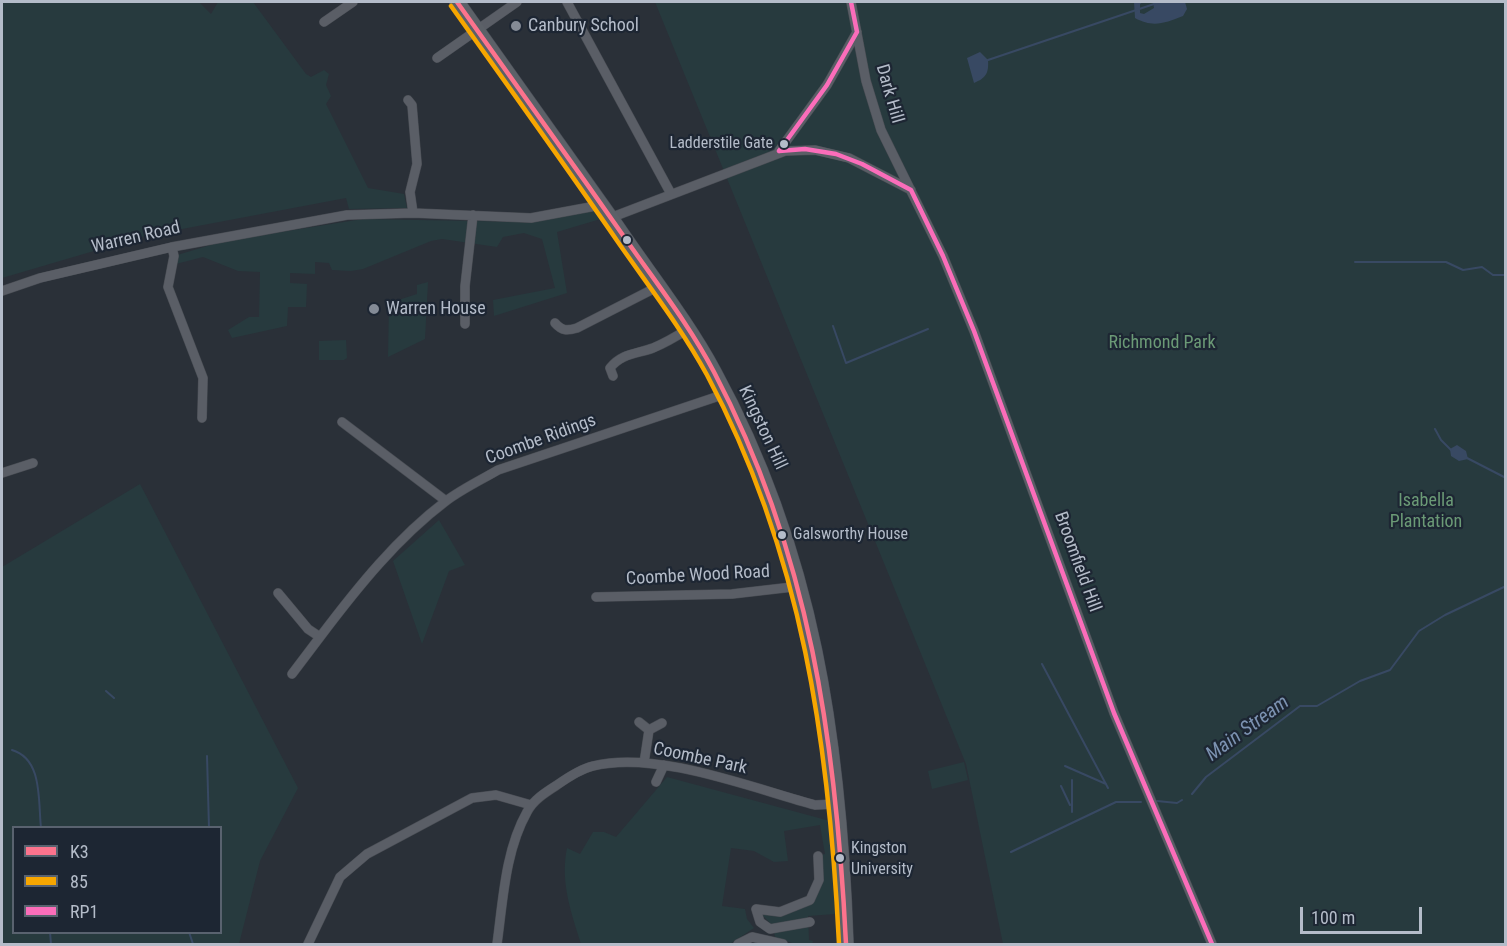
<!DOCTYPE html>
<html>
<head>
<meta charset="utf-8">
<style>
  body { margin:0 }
  #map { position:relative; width:1507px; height:946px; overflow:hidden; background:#2a3038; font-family:"Roboto Condensed",sans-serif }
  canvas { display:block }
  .frame { position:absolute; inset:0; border:3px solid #b4bcc9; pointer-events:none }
  .legend { position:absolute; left:12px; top:826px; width:210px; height:108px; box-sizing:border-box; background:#1d2633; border:2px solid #59626f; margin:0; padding:8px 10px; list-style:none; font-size:18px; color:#b4bcc9 }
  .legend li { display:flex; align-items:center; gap:12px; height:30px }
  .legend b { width:30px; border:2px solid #59626f }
  .scale { position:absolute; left:1300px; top:907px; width:122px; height:27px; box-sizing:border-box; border:3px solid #b4bcc9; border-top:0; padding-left:8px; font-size:18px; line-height:21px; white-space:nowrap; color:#b4bcc9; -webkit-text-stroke:4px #1d2633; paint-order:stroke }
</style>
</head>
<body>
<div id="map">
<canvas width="1507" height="946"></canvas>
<div class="frame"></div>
<ul class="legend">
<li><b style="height:8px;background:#fc738d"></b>K3</li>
<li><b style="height:8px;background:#f7a600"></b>85</li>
<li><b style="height:8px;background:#fb6dba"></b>RP1</li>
</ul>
<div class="scale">100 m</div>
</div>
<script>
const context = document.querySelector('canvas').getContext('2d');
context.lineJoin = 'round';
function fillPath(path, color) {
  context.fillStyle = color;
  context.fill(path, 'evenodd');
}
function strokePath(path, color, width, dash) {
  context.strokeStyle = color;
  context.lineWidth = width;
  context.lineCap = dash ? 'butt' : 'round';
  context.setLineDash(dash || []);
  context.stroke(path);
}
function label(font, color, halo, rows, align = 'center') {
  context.font = font + ' "Roboto Condensed",sans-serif';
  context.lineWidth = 4.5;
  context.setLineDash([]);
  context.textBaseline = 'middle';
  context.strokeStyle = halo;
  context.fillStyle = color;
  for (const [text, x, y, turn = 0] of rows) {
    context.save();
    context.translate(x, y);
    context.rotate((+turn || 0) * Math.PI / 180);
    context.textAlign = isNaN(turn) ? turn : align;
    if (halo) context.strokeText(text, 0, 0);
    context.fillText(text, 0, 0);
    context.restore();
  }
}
fillPath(new Path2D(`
  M2 2H199L211 14 218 2H253L306 74 311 77 324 70 329 74 326 85 331 96 326 104 368 188 404 194 407 208 349 209 346 198 145 236 2 278Z
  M655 2H1505V944H1003L966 764Z
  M598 210 604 218 557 232 567 293 494 316 493 300 555 288 542 239 524 233 503 237 497 247 442 239 431 241 363 269 351 271 332 270 329 263 315 262V274L290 273V283L307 284 306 307H288L287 326 232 338 228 330 249 317H259L260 272 238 271 203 257 172 265 174 256 224 241 363 219 530 222 559 214Z
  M428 282 425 339 388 357 389 303 417 294V285Z
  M346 340 347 358 344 360H319V341Z
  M140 484 298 788 260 861 239 944H2V567ZM14 828H220V932H14Z
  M439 520 465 565 449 571 422 644 393 561Z
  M964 762 968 780 932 789 928 771Z
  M667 777 830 821 835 914 808 916 809 940 813 941 812 944H795L775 937 773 926 762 915 763 912 813 899 821 855 825 854 820 825 784 831 788 861 774 862 754 851 731 848 722 906 745 909 747 919 754 928 730 944H581C571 912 560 882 567 848L580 854 593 832H604L616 837Z`), '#273a3e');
fillPath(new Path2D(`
  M1134 2H1143L1140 4V13L1144 14 1154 8 1153 2H1185L1187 9 1183 16C1165 23 1153 28 1135 18Z
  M980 52 988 60C989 73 986 78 974 83L967 58Z
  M1457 445 1466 451 1468 459 1459 461 1451 456 1450 449Z`), '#384963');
strokePath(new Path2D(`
  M988 60 1160 2
  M1355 262H1446L1463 270 1482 267 1493 275H1506
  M833 326 846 363 928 329
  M1435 429 1441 440 1451 450
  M1467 458 1506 478
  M1042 664 1108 788
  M106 691 114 698
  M12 750C43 759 38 801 41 828
  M207 756 209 828
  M1065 766 1106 784
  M1061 786 1070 805
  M1192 794 1206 777 1300 706H1317L1360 681 1390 670 1419 631 1445 615 1506 586
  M1157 801 1177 803 1182 800
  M1072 812V780
  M1011 852 1116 802H1141
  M50 932 51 944
  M189 932 193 944`), '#384963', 2);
const street = new Path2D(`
  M567 2 670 192
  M851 2 866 81 881 130 943 256 974 331 1114 713 1212 944
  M324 22 353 2
  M437 58 517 2
  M408 100 412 105 417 164 410 192 413 213
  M779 151 827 85 857 32
  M610 218 785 151 815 150 849 158 911 190
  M172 247 174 256 168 287 203 378 202 418
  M2 291 40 278 172 247 347 215 413 213 531 218 601 205
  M555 323C562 331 567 331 577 328L659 286
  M465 324V286L473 215
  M613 376 610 368C622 353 637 354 653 348 665 343 677 336 688 329
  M342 422 446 501
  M2 473 33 463
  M278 593 308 629 320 637C357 588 397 538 446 501 462 489 481 480 498 470L725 394
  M596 597 732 594 801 586
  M292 674 320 637
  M639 722 649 730
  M644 763 649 730 662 723
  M656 782 664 765
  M810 922 770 929 760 922 756 909 780 912 810 900 819 880 818 856
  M308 944 340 877 367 854 472 798 496 795 531 805
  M497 944C503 901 505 851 527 812 533 800 546 792 557 785 567 778 580 769 593 766 656 750 752 788 815 805L836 804
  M738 944 752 937 783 944`);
const primary = new Path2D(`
  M457 2C510 76 563 150 615 224 648 273 686 320 714 372 813 554 839 741 846 944`);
strokePath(street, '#484c53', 10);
strokePath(primary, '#484c55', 16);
strokePath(street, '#5a5e66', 9);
strokePath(primary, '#5c6168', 15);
strokePath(new Path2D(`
  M457 2C514 82 571 161 627 241 657 284 690 326 714 372 810 554 836 742 846 944`), '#fc738d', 4.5);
strokePath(new Path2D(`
  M451 6C508 86 565 165 620 245 650 288 682 329 707 375 803 555 829 744 839 944`), '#f7a600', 4.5);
strokePath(new Path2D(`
  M779 151 805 149 836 154 862 164 911 190 943 256 974 331 1114 713 1212 944
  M779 151 827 85 857 32 851 2`), '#fb6dba', 4.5);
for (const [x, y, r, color] of [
  [516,26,6,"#848b96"],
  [784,144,5,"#b4bcc9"],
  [627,240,5,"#b4bcc9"],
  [374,309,6,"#848b96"],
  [782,535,5,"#b4bcc9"],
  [840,858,5,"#b4bcc9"]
]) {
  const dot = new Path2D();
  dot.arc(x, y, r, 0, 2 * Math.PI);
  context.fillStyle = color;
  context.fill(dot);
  strokePath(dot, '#1d2633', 2);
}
label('16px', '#b4bcc9', '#1d2633', [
  ["Ladderstile Gate",773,144,"right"],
  ["Galsworthy House",793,535],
  ["Kingston",851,849],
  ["University",851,870]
], 'left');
label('18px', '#b4bcc9', '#1d2633', [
  ["Canbury School",528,26],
  ["Warren House",386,309]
], 'left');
label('18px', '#b4bcc9', '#1d2633', [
  ["Dark Hill",889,94,74],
  ["Warren Road",136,238,-13],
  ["Kingston Hill",762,428,65],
  ["Coombe Ridings",541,440,-20],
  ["Broomfield Hill",1077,562,70],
  ["Coombe Wood Road",698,576,-3],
  ["Coombe Park",700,759,12]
]);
label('18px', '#6b9a76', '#1d2633', [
  ["Richmond Park",1162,343],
  ["Isabella",1426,501],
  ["Plantation",1426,522]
]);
label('italic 20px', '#7c92b1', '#1d2633', [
  ["Main Stream",1248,729,-36]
]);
</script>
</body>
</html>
